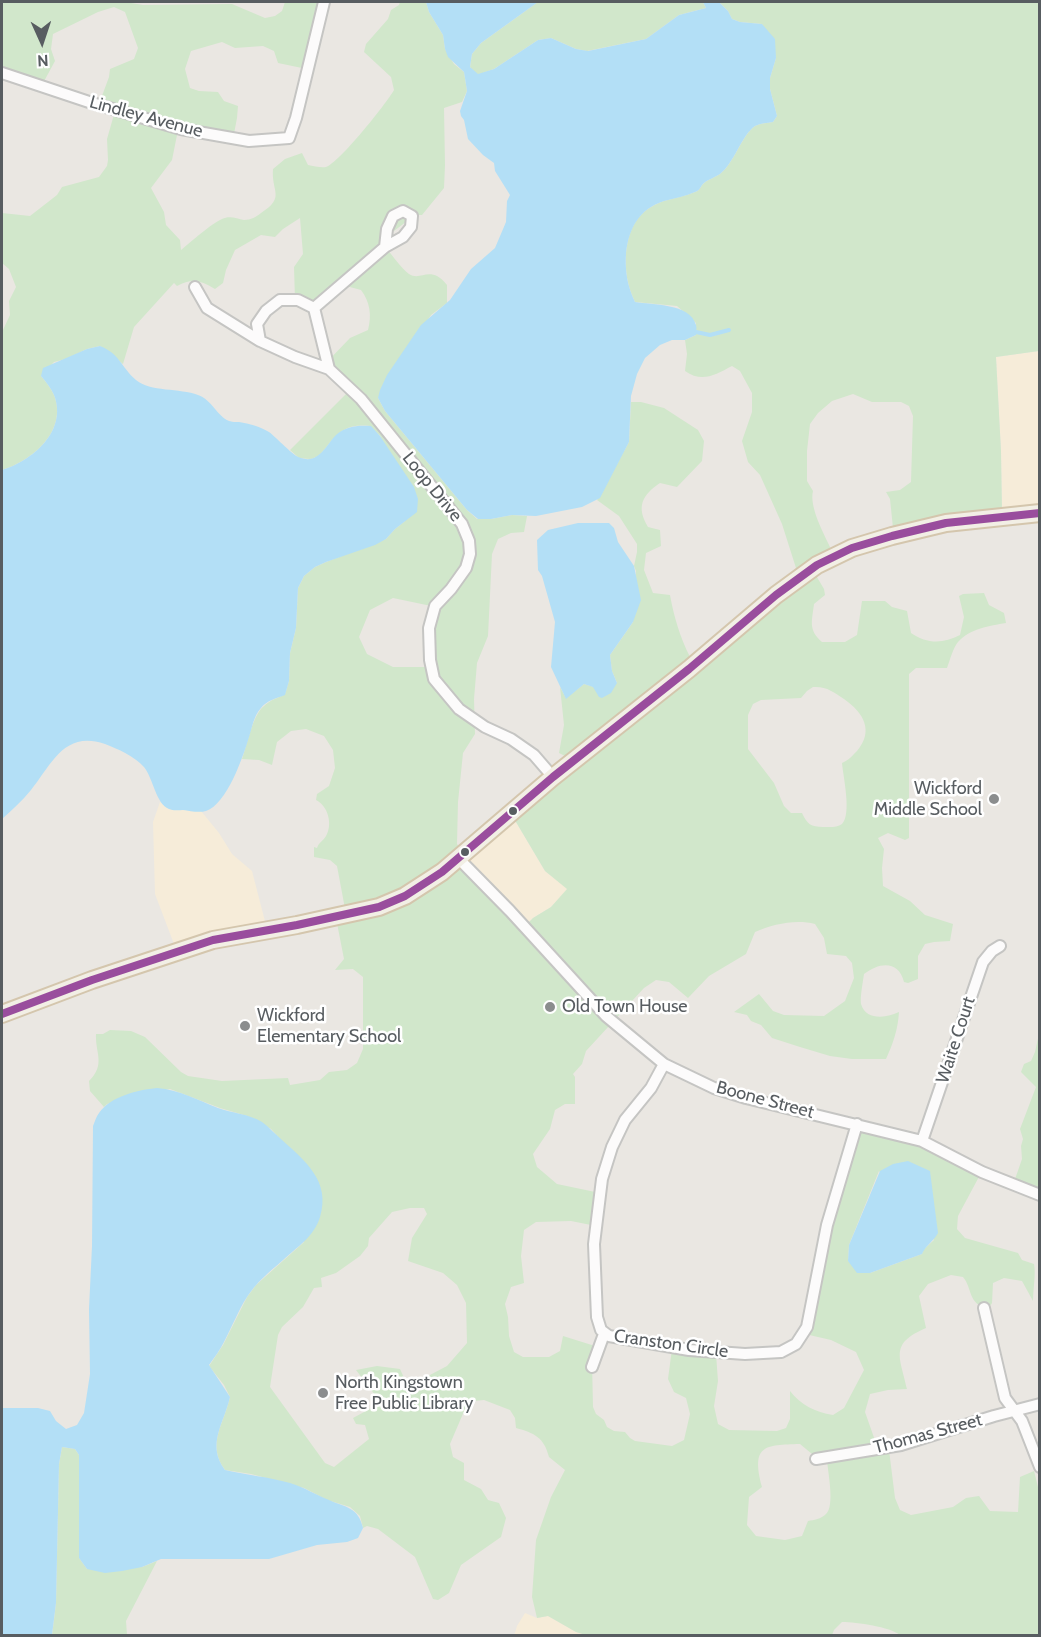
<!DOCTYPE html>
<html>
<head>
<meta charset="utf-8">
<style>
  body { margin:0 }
  #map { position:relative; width:1041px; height:1637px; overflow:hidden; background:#eae7e2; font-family:Cabin,sans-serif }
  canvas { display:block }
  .frame { position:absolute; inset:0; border:3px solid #585d61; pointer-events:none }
  .north { position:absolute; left:12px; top:12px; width:60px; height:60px; -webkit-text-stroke:4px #fff; paint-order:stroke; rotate:177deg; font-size:16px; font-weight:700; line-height:24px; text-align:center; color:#585d61 }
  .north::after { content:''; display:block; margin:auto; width:21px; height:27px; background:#585d61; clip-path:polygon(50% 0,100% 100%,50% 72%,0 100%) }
</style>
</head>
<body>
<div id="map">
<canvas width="1041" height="1637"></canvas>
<div class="frame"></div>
<div class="north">N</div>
</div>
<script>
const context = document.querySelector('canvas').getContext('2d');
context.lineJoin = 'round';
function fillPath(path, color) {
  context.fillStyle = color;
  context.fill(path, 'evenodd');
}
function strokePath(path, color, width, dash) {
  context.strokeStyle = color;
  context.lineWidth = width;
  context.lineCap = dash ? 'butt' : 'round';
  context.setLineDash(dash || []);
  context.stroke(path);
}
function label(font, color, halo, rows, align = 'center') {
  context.font = font + ' Cabin,sans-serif';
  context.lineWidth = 5;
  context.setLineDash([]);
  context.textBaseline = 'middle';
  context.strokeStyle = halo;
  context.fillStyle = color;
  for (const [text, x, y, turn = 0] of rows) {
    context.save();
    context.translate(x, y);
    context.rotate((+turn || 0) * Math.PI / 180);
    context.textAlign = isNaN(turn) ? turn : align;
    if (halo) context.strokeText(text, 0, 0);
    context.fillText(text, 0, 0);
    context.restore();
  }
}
fillPath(new Path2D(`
  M1039 351V509L1002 513 1001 451 996 357Z
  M160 802 169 809 201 811 219 833 232 854 252 871 267 929 174 944 155 894 153 822Z
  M513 817 545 871 568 889 551 907 533 918 527 924 460 860Z
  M525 1613 537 1618 548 1616 576 1632 589 1635 514 1636 517 1626Z`), '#f6ecd9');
fillPath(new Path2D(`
  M2 2H125L143 5 232 4 265 18 275 16 282 11 285 2H325L309 67 302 68 278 63 274 51 263 46 235 48 222 42 191 51 185 69 190 88 199 91 218 92 224 101 238 106 237 118 233 139 178 130 172 160 151 188 164 212 166 225 180 240 181 250C191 242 212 223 222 219 230 215 237 219 244 220 251 220 256 217 261 213 286 197 271 192 273 169L285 159 302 153 308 165C314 166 321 168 326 167 339 163 386 104 394 90L391 77 364 52 366 44 388 19 391 10 399 5 400 2H426L429 12 443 35 445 49 454 64 464 72 467 91 462 102 444 108 445 165 444 188 422 215H415L390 234 386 248C393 256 401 268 409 274 421 282 430 264 447 285V303L431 315 378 398 385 411 467 510 477 519H491L512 515 527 516 524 532 511 533 498 539 492 554 488 636 477 663 474 699 475 734 463 753 458 802 457 844 464 854 460 859 527 924 533 918 551 907 567 889 545 871 513 817 567 757 559 753 564 725 560 687 566 698 584 684 594 687 617 683 612 671 610 655 633 622 636 571 634 566 637 552V544L619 516 597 500 629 442 631 402H641L664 408 698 430 704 441 702 461 677 487 660 483C642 495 636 507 648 527L660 530 661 546 646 553 644 570 653 593 670 595C674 617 680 637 690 657L695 654 794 572 796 568 782 524 760 475 748 462 742 441 752 412V393L740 371 732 366C715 375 702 383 685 371L687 354 685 340 696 335V323L677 306 635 302C627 285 625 271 626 253 629 227 638 210 664 201 674 198 685 196 695 192 701 190 700 186 704 183 709 179 716 177 720 174 735 162 741 136 755 126 761 123 767 123 773 122L777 116 770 89V78L776 58 762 24 740 22 732 19 728 11 719 2H1039V351L996 357 1001 451 1002 513 893 528 890 499 886 492 900 490 911 482 913 416 909 406 901 402H872L853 394 832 401 818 413 810 424 807 451V481L813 491C809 507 824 534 831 549L808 562 824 589 825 595 814 604C812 621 808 630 822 642H845L857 635 862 601H885L892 607 907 611 911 633C927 644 943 644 960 635L964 617 959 596 963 594 984 593 989 605 1004 613 1006 623C989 626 971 628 958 642 953 648 950 660 947 668H916L909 674V838L905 840 888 833 878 838 884 849 882 868 883 886 910 901 925 915 953 924 950 941 934 942 925 944 918 956V979L908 983 904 982C899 960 879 962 864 974 863 981 860 997 861 1004 866 1021 887 1018 899 1012 898 1029 893 1044 886 1059H852L830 1056 800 1047 772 1038 761 1025 751 1021 747 1015 734 1012 759 994 773 1011 784 1015 824 1016 845 1001 854 978 852 963 846 956 827 954 824 938 815 924C796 919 773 924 755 932L746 954 709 976 688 998 669 982 656 980 644 988 586 1051 582 1064 573 1074 575 1077V1104H565L555 1110 550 1129 533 1154 537 1167 557 1184 600 1193 596 1226 571 1221 536 1222 524 1230 521 1256 524 1283 511 1287 505 1304 508 1317 509 1336 514 1352 523 1357H549L560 1351 563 1336 595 1346 592 1362 593 1407 596 1414 604 1420 607 1427 614 1431 625 1432 630 1438 635 1441 672 1446 684 1440 690 1414 686 1398 674 1392 668 1379 672 1349 716 1354 718 1381 714 1406 718 1424 729 1430 777 1431 786 1428 790 1419V1391C801 1405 815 1412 833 1415L844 1408 864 1370 856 1352 831 1340 805 1334 857 1128 923 1141 981 1173 958 1216 957 1229 965 1238 1018 1253 1022 1260 1034 1264C1036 1274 1033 1289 1033 1301L1022 1281 1004 1278 993 1283 992 1303 988 1309C967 1303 973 1289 963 1277L951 1275 928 1284 919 1296 926 1328C889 1344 900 1356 907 1389L888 1390 870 1394 865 1412 878 1449 889 1450 895 1498 900 1510 911 1515 953 1507 966 1498 979 1496 990 1511 1018 1512 1020 1477 1034 1471 1040 1495 1039 1635H900C890 1627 857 1622 842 1622L834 1630 832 1635H827L589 1636 576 1632 548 1616 537 1618 532 1597 536 1540 551 1497 565 1470 549 1457C544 1437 534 1433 516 1428L515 1418 510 1410 484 1400 474 1401 465 1409 450 1444 453 1457 464 1463V1480L481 1489 488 1500 499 1503 506 1518 501 1537 461 1565 449 1593 438 1600 433 1599 415 1557 378 1529 367 1526 363 1528 360 1516 350 1507 327 1500 304 1488 251 1474 225 1470C206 1444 224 1424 230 1397L224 1385 209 1366 223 1345 247 1297 256 1285 304 1242 280 1139 271 1129 247 1116 220 1108 170 1089 107 1104 104 1107 90 1091 89 1081C106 1064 95 1053 96 1034H103L110 1030 131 1031 145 1037 181 1072 188 1076 222 1081 288 1078 290 1085 320 1080 329 1072 347 1070 357 1063 363 1049V977L353 969 335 970 344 959 336 918 346 914 337 866 330 860 314 857V847L317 848C319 842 323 841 326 836 333 824 328 806 316 800L317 794 329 786 335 768 333 750 324 736 306 729 291 731 277 742 272 765 259 760 242 759C247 745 253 714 264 706 270 700 278 698 285 694L289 681 290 653 296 628 298 588 304 576 315 567 326 562 386 539 395 529 405 521 386 447 380 436 370 426C350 424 341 429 328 445 324 450 320 456 314 458 310 460 304 458 299 458L290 450 350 390 326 363 350 338 368 330C372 315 370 302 361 290L335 283 313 306 295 300 294 267 303 254 300 218 283 229 275 237 261 235 235 250 226 270 223 283 215 289C200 280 192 278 177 286L174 283 134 327 123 364 100 346 87 349 66 359 54 362 41 376C46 382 51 388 54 395 68 431 32 461 2 470V332L10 315 9 301 16 287 9 269 2 263V213L30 216 57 195 62 187 99 177 107 166 108 160 107 139 115 111 99 104 109 77 110 69 134 59 138 48 125 12 114 7 98 12 53 34 51 49 55 61 42 85 2 73ZM393 598 436 607 431 667H393L367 654 359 637 370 610ZM813 687C826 686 834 692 844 699 864 713 874 731 857 751 852 756 849 760 842 763 843 776 852 814 842 824 837 828 829 827 823 827 811 827 807 824 802 813H791L784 806 774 783 748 749V715L753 704 761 700 801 698 807 691ZM879 1171 934 1240 923 1250 922 1254 870 1273 848 1261 849 1245ZM410 1208H424L427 1214 412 1238 408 1261 443 1273 457 1285 466 1303 467 1343 447 1366 428 1376 405 1380 400 1369 377 1366 356 1370 378 1399 377 1405 353 1418 356 1424 365 1425 369 1439 334 1467 325 1463 270 1387 278 1335 282 1327 303 1307 314 1288 322 1287 321 1278 336 1273 360 1256 368 1246 369 1238 392 1212ZM800 1444 818 1459 827 1460C828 1473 835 1506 826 1514 821 1519 814 1520 808 1521L802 1536 785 1540 756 1536 747 1525 749 1497 762 1487C751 1445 764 1445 800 1444Z
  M538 2H703L706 8 679 15 646 39 587 51 576 49 551 38 538 40 494 69 477 75 470 67 472 54 481 43Z
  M1039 1034V1195L1013 1185 1022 1159 1021 1146 1023 1139 1020 1129 1036 1087 1021 1072 1024 1064 1031 1061 1035 1052Z
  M62 1447 75 1449 79 1455V1558L87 1569 142 1567 157 1561 126 1621 127 1635 52 1636 56 1603 59 1464Z`), '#d1e7cb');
fillPath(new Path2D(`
  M426 2H538L481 43 472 54 470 67 478 74 494 69 538 40 551 38 576 49 588 51 646 39 679 15 706 8 703 2H719L728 11 732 19 740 22 762 24 775 39 776 58 770 78V89L777 116 773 122C767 123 761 123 755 126 741 136 735 162 720 174 716 177 709 179 704 183 700 186 701 190 695 192 686 196 675 198 664 201 639 209 629 228 626 253 625 271 627 285 635 302 652 305 690 303 696 325 697 328 696 331 696 335L685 340H672L660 345 645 358 637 374 631 396 629 442 600 498 582 507 536 516 512 515 491 519H478L467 510 385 411 378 398 380 390 387 375 421 325 450 300 471 269 495 248 506 222 507 201 510 195 495 171 494 163 483 155 468 139 464 120 461 116 460 111 467 91 464 72 448 57 445 49 443 35 429 12Z
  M100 346C120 354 121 367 136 380 150 392 180 388 198 395 212 400 217 416 229 421 232 422 235 422 239 422 250 424 259 426 269 432 276 437 294 457 301 458 319 464 326 445 336 435 346 426 358 425 371 426L380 436 414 487 418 499 417 512 395 529 386 539 375 545 326 562 315 567 304 576 298 588 296 628 290 653 289 681 285 695C277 698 266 701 261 708 254 715 252 728 249 737 243 757 227 804 206 811 199 813 190 811 183 810 179 810 173 811 169 809 156 804 153 778 144 767 134 756 118 749 105 744 64 730 52 764 31 790 22 801 12 810 2 819V470C32 461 68 431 54 395 51 388 46 382 41 376L43 368 87 349Z
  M578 523H609L614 528 618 542 634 566 641 600 633 622 610 655 612 671 617 683 611 693 602 698 599 697 593 687 584 684 566 699 551 667 555 622 542 576 538 570 537 540 548 530Z
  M157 1088C179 1090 198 1100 218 1108 232 1113 249 1114 262 1122 269 1127 275 1134 282 1140 305 1161 331 1181 320 1217 314 1237 297 1247 282 1261 269 1272 256 1283 247 1297 238 1311 232 1327 224 1342 220 1350 214 1358 209 1365L230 1397C224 1424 206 1444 225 1470 247 1475 269 1477 290 1483 304 1487 316 1495 329 1500 347 1508 358 1507 363 1528L358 1538 347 1542 317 1545 269 1559H161L142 1567 122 1571 105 1573 87 1569 79 1558V1455L75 1449 62 1447 59 1464 56 1603 52 1635H2V1408H38L50 1411 56 1421 66 1429 77 1425 84 1413 90 1374 89 1309 92 1246 93 1126C95 1121 96 1117 99 1113 111 1096 138 1090 157 1088Z
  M908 1161 930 1171 938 1233C934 1241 925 1246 922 1254L870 1273H857L848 1261 849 1245 880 1171 893 1164Z`), '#b3dff6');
strokePath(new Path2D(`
  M696 332 710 335 729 330`), '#b3dff6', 4);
const street = new Path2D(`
  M2 73 92 103 181 129 249 141 289 138 296 118 324 2
  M195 287 207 308 260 341
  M314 308 385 247 403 237 411 227 412 216 403 211 393 216 387 229 385 247
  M329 369 314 308 298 300H280L266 311 257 324 260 341 295 357 329 369 361 399 462 524 469 541 470 554 466 568 451 589 435 606 429 628 430 660 434 679 459 709 485 727 511 739 534 755 553 777
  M458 858 510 911 606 1016 664 1064 714 1088 746 1098 922 1141 982 1172 1040 1195
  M664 1064 651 1088 625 1120 612 1147 602 1179 594 1244 597 1317 601 1330 609 1336 689 1350 745 1354 781 1352 796 1344 807 1327 827 1225 857 1124
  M922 1141 983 962 992 951 1000 946
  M984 1308 1005 1398 1022 1421 1040 1467
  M592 1367 604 1334
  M816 1459 901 1445 994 1416 1040 1404`);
const primary = new Path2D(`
  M2 1014 92 980 213 940 297 925 379 907 405 896 442 872 553 777 689 669 776 595 817 565 852 548 892 536 946 523 1040 513`);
strokePath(street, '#c5c5c3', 14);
strokePath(primary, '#d4c6ad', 20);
strokePath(street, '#fcfbfb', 10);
strokePath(primary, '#f2efe5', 16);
strokePath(new Path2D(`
  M2 1014 92 980 213 940 297 925 379 907 405 896 442 872 553 777 689 669 776 595 817 565 852 548 892 536 946 523 1040 513`), '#994d9d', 8);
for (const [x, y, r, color] of [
  [994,799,6,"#8b8d8e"],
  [513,811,5,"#585d61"],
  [465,852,5,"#585d61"],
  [550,1007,6,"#8b8d8e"],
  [245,1026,6,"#8b8d8e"],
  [323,1393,6,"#8b8d8e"]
]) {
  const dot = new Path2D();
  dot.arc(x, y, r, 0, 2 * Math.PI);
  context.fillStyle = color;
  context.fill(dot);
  strokePath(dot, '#fff', 2);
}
label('18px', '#585d61', '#fff', [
  ["Lindley Avenue",146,117,15],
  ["Loop Drive",432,487,51],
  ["Waite Court",956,1040,-72],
  ["Boone Street",765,1100,15],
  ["Cranston Circle",671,1344,8],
  ["Thomas Street",928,1434,-15]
]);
label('18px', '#585d61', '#fff', [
  ["Wickford",982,789,"right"],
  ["Middle School",982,810,"right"],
  ["Old Town House",562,1007],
  ["Wickford",257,1016],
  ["Elementary School",257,1037],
  ["North Kingstown",335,1383],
  ["Free Public Library",335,1404]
], 'left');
</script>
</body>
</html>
